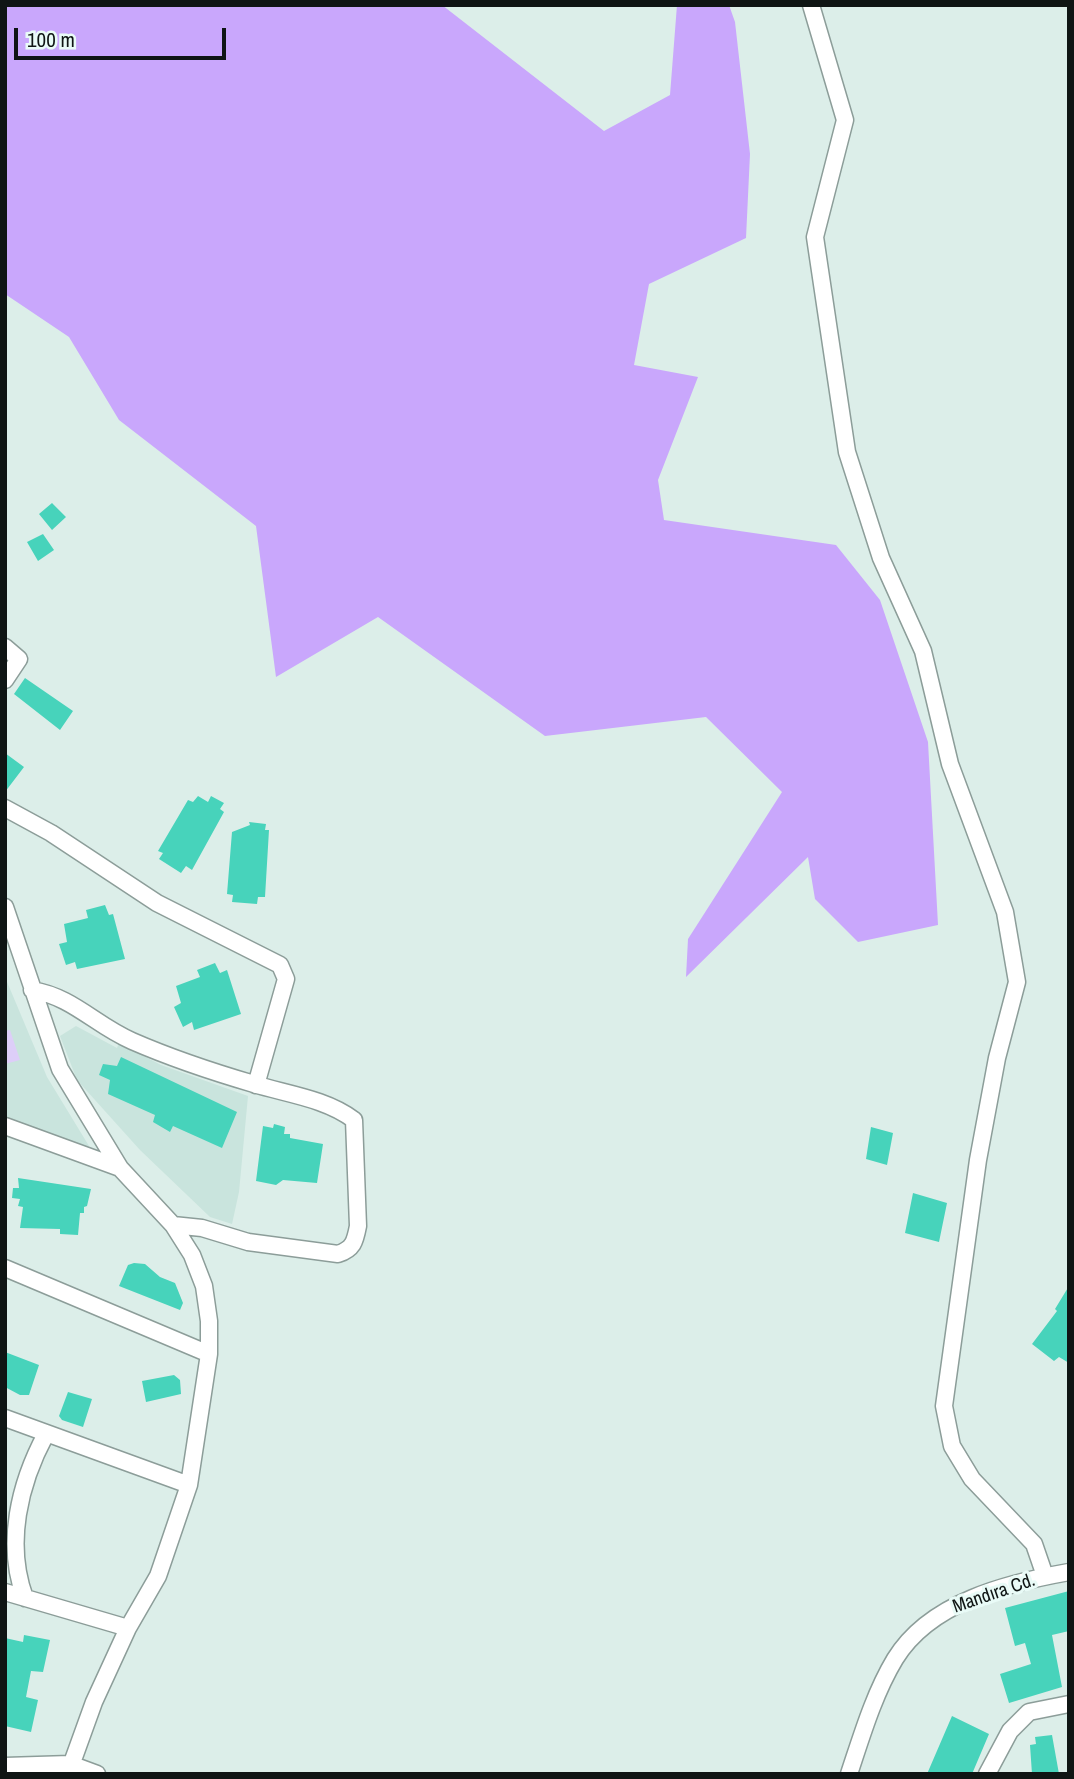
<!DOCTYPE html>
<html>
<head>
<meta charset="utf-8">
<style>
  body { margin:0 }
  #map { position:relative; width:1074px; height:1779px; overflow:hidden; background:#dceee9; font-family:"Archivo Narrow",sans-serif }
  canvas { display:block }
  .frame { position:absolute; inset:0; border:7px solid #0f1514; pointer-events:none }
  .scale { position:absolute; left:14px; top:28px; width:212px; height:32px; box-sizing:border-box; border:4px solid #0f1514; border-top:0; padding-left:9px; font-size:21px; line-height:24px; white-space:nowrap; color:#0f1514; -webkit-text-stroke:5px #e9fbf7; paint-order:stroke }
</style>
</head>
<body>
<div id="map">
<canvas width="1074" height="1779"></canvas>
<div class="frame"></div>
<div class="scale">100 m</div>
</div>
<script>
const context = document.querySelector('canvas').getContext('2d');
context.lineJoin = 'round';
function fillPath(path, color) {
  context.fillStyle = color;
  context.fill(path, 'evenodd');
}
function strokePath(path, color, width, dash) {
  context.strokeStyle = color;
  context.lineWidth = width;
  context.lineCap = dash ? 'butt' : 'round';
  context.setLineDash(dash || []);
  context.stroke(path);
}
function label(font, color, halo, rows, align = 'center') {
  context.font = font + ' "Archivo Narrow",sans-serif';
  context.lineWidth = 6;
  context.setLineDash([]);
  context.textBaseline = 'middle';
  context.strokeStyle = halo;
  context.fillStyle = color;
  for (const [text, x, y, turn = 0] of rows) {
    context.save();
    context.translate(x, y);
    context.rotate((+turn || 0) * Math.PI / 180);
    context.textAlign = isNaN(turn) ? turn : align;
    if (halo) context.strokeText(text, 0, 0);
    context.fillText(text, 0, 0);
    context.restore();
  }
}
fillPath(new Path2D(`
  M5 977 47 1077 89 1146 65 1145 5 1120Z
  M76 1026 117 1048 119 1043 161 1065 248 1096 239 1192 232 1224 210 1217 140 1150 77 1080 60 1036Z`), '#c9e4dd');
fillPath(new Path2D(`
  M10 1030 20 1060 5 1064V1031Z`), '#ddcef8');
fillPath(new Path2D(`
  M5 5H442L604 131 670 95 677 5H729L735 22 750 154 746 238 649 284 634 365 698 377 658 480 664 520 836 545 880 600 928 742 938 925 858 942 815 899 808 857 686 977 688 939 782 792 706 717 545 736 378 617 276 677 256 526 119 420 69 337 5 294Z`), '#c9a7fc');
fillPath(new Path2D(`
  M52 503 66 517 52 530 39 514Z
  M43 534 54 550 38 561 27 542Z
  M25 678 73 711 60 730 14 694Z
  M5 753 24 767 5 792Z
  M198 796 208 802 211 796 224 803 220 809 224 812 192 870 186 866 181 873 159 859 163 853 158 851 188 800 193 802Z
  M249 822 266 824 265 830H269L265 897H258L257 904 232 902 233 895 227 894 232 832 250 825Z
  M105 905 109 915 113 914 125 959 77 969 75 962 66 965 59 944 67 942 64 924 88 918 86 910Z
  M215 963 220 973 227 970 241 1014 194 1030 192 1022 183 1027 174 1007 181 1003 176 986 200 977 197 970Z
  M121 1057 237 1112 222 1148 173 1126 170 1132 153 1122 155 1115 108 1094 110 1080 99 1075 103 1064 117 1066Z
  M274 1124 285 1127 284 1134H290V1138L323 1144 317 1183 283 1180 276 1185 256 1181 263 1126 273 1128Z
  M871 1127 893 1133 887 1165 866 1159Z
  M18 1178 91 1189 87 1206 84 1207V1213H80L78 1235 60 1234V1229L20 1228 23 1207 18 1206 20 1199 12 1198 13 1188H19Z
  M913 1193 947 1203 939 1242 905 1233Z
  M134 1263 145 1264 160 1277 175 1283 183 1303 180 1310 119 1286 128 1265Z
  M1069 1286V1363L1059 1357 1054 1361 1032 1344 1057 1311 1055 1309Z
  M5 1352 39 1365 29 1395H20L5 1387Z
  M174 1375 180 1380 181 1394 146 1402 142 1381Z
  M68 1392 92 1399 83 1427 62 1420 59 1416Z
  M1069 1591V1631L1052 1635 1062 1687 1009 1703 1000 1674 1031 1664 1025 1643 1015 1646 1005 1608Z
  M24 1635 50 1640 43 1672 31 1671 26 1697 38 1700 31 1732 5 1726V1638L23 1642Z
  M952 1716 989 1734 972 1774H927Z
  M1052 1735 1059 1774H1032L1030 1745 1036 1744 1035 1737Z`), '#47d3bb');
const minor = new Path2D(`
  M811 5 845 120 815 237 847 452 881 558 923 651 950 764 1005 912 1017 982 997 1058 978 1160 944 1406 952 1446 972 1479 1034 1544 1045 1576
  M5 647 19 659 5 680
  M5 808 51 833 157 903 280 965 286 979 256 1085
  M5 907 60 1069 120 1168 173 1225 192 1255 204 1286 209 1321V1354L189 1485 158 1576 128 1628 94 1702 68 1774
  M32 990C73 997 95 1025 132 1041 171 1058 213 1072 254 1084 287 1094 327 1099 354 1120L358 1226C355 1242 353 1249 338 1254L248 1242 202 1228 173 1225
  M5 1126 120 1168
  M5 1268 209 1354
  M5 1418 189 1485
  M5 1592 128 1628
  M25 1598C5 1544 19 1484 46 1434
  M5 1766 70 1764 97 1774
  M849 1774C862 1735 874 1694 895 1659 930 1602 1007 1583 1069 1572
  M987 1774 1010 1731 1029 1712 1069 1704`);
strokePath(minor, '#8c9d99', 19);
strokePath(minor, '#fff', 16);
label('19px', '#0f1514', '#e9fbf7', [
  ["Mandıra Cd.",994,1594,-19]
]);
</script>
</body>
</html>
